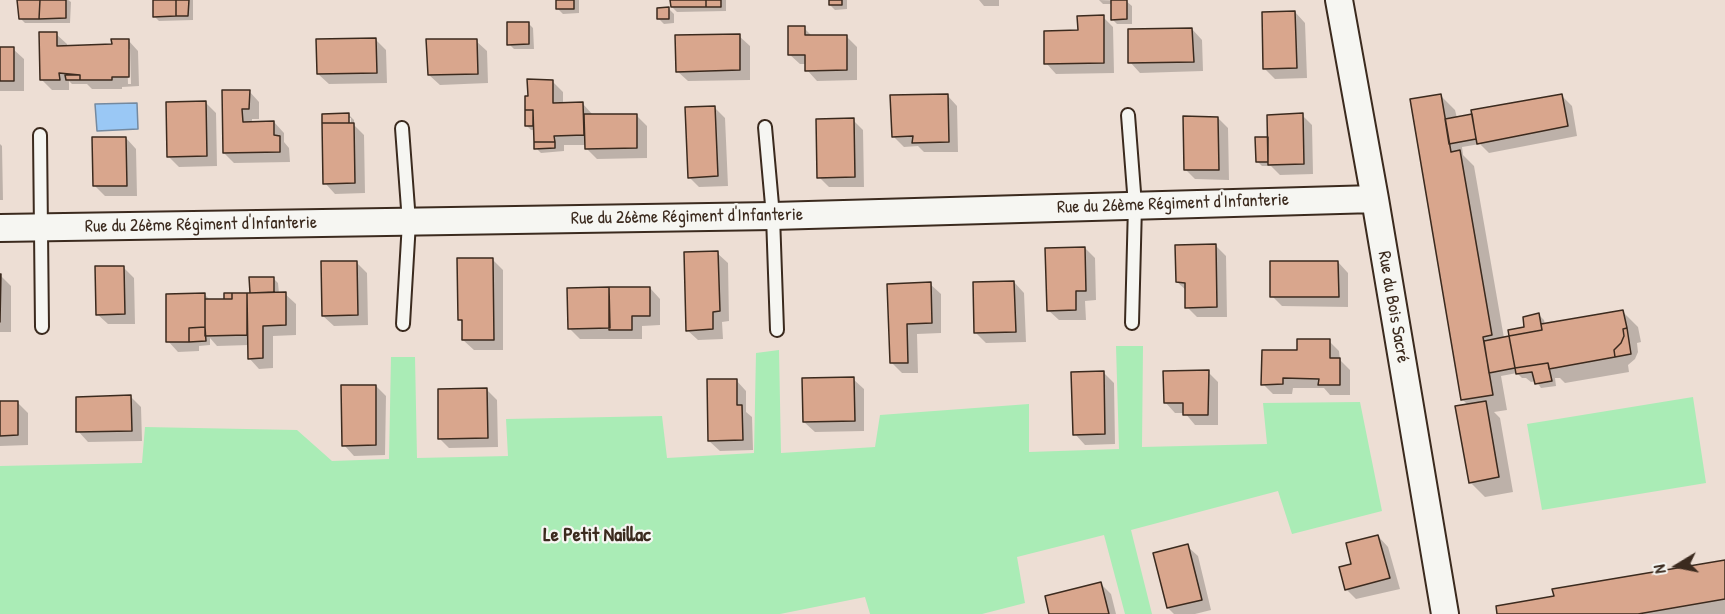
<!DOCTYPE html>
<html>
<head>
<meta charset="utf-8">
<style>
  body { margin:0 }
  #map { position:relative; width:1725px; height:614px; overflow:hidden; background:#edded4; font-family:"Patrick Hand",sans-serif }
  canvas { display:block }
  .north { position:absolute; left:1647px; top:536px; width:60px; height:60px; -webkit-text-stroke:4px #f6f6f2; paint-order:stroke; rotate:260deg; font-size:16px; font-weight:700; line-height:24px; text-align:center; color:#3b2a1e }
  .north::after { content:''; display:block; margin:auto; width:21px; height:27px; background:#3b2a1e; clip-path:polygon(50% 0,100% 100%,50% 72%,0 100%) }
</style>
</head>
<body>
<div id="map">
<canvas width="1725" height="614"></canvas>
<div class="north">N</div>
</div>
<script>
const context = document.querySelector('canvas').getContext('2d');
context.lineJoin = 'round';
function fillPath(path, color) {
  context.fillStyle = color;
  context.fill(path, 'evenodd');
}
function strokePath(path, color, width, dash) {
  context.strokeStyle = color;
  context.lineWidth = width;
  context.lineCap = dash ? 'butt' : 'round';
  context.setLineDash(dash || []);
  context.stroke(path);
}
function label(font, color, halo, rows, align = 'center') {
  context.font = font + ' "Patrick Hand",sans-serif';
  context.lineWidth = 4.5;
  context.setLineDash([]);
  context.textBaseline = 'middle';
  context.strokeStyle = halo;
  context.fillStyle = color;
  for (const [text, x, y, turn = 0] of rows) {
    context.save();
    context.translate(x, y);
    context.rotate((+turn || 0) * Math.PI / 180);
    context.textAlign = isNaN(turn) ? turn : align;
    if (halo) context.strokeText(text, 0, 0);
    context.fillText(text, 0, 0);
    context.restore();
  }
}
fillPath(new Path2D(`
  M1116 346H1143L1142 447 1267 444 1263 403 1360 402 1382 511 1292 534 1278 491 1131 530 1152 614H1125L1104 535 1017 557 1025 603 982 614H870L865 597 780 614H0V466L142 463 145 427 297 430 332 461 389 459 391 357H415L417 458 508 456 506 419 662 416 667 458 754 453 756 353 779 350 781 453 875 447 880 415 1029 404V452L1119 449Z
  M1693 397 1706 483 1542 510 1527 424Z`), '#aaecb6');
const water = new Path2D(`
  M137 103 138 129 97 131 95 104Z`);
fillPath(water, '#9ac8f5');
strokePath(water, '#74899f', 1.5);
fillPath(new Path2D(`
  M19 0H68L71 2 70 23H25L20 18Z
  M155 0H193V20L159 21 154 16Z
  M558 0H579V13L563 14 558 9Z
  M672 0H726V11L677 12 672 7Z
  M830 0H847V9L835 10 830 5Z
  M979 0H999V6H984Z
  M1099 0 1126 1 1132 6V24H1117L1112 19V4H1103Z
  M669 9 674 14V23L664 24 659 19Z
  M1295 12 1305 23 1307 78 1275 79 1265 69Z
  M1103 17 1113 27 1114 73 1056 74 1046 63 1079 32Z
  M528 23 533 28 534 49H514L509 44Z
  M804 28 813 37 846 36 857 47V80L817 81 807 70V64H800L789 54Z
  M1192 29 1202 40 1203 71 1140 73 1130 62Z
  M56 34 67 44V47L113 45 128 40 138 51 139 86 122 87V89H92L87 84H72L69 81V90H52L41 79ZM127 49H130L131 84H128Z
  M739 36 750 46V80L688 81 677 71Z
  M376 40 386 50 387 83 329 84 318 74Z
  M476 41 487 51 488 83 440 85 429 75Z
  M0 49H13L24 59V91H0Z
  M553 82 563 92V104H583L593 115H636L647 126V158L597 159 586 148V145H564V151L541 153 536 148 535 130H531L526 125V98Z
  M249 91 259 102V119H252V123L274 122 284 133V142L289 148 290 162 234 163 224 153Z
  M947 95 957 106 958 152H924L918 146 904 147 893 136Z
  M1440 95 1455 110 1457 118 1561 95 1572 106 1577 136 1489 153 1480 144 1462 147 1463 155 1474 166 1504 338 1526 329 1539 315 1544 320 1545 325 1623 312 1638 327 1641 342 1637 343 1638 352 1635 359 1628 365 1629 372 1565 383 1560 378H1555L1556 386 1541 388 1536 381 1531 382 1526 378H1522L1517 373 1501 376 1507 410 1494 412 1500 418 1513 492 1485 497 1470 482 1469 406 1463 400 1411 100Z
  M206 103 216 113 217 166 179 167 169 157Z
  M715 108 725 118 728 186 699 187 689 177Z
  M349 115 354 120V125L364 135 365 193 335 194 325 183ZM348 118H351V130L348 131Z
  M1302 115 1312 125 1313 174 1280 175 1271 166H1262L1257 161 1269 138Z
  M1218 118 1228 128 1229 180 1195 179 1185 169Z
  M853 120 863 130 864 187H829L819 177Z
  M126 138 136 149 137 196H105L94 185Z
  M0 144 2 146 3 200H0Z
  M1216 246 1226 256 1227 317H1197L1187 307V291L1177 282Z
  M1085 248 1095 258 1096 300 1085 301 1086 320H1059L1048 310Z
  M717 253 728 263 729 321 722 322 723 339 698 340 687 330Z
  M492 259 503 270V350H474L463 340 464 324 459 319Z
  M1338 262 1348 273V307L1282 306 1272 296Z
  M357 263 367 273 368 325 334 326 323 316Z
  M123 267 134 278 135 324H108L97 314Z
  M0 275 11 286V332H0Z
  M273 278 278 283 279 294H285L296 304V335L273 336V368L259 369 249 358V345L217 346 210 338V345L199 346V351L178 352 168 341 204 294 211 301H225V295L253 294 251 292Z
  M1014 282 1024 293 1026 342 986 343 975 332Z
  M930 284 941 294V333L917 334 918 373H902L891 362 889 285Z
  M650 288 660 299V325L642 326V339H580L569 328Z
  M1329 341 1339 351 1340 360 1350 370V395H1330L1324 388H1293L1292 394H1273L1263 384 1298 351Z
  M1208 372 1218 382V425H1195L1185 413H1175L1165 402Z
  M1104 373 1114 383 1115 444 1085 445 1075 434Z
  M853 379 864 389V431L815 432 804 422Z
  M736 380 746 391V412L752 417 753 450 720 451 709 441Z
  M376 386 386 396 385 455 354 456 344 445Z
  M487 390 497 400 498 447 449 448 439 438Z
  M131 397 141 407 142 441 88 442 78 431Z
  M0 402H17L28 413V445L0 446Z
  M1378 536 1388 547 1400 589 1356 599 1346 589 1353 565Z
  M1187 546 1198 556 1211 610 1195 614H1174L1168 608Z
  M1725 562V614H1499L1556 598Z
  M1101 584 1111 594 1116 614H1051Z`), '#0003');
const building = new Path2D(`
  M17 0H40L39 19H19Z
  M40 0H66V18L39 19Z
  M153 0H176V16L153 17Z
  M176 0H189L188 16H176Z
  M556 0H574V9H556Z
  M670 0H706V7H671Z
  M706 0H721V7H706Z
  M829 0H842V5H829Z
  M1111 0H1127V19L1111 20Z
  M669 7V19H657V8Z
  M1295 11 1297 68 1263 69 1262 12Z
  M1104 15V63L1044 64V31L1078 30 1077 16Z
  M507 22H529V44L507 45Z
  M788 26H805V35H847V70L805 71V55H788Z
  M1192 28 1194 62 1128 63V29Z
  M39 32H57V46L112 44 111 39H129V77H112V80H80V75L59 73 60 80H40Z
  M740 34V70L676 72 675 35Z
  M376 38 377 73 317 74 316 39Z
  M426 39H477L478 74 428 75Z
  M0 47H14V81H0Z
  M65 75H80V80H66Z
  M527 79 553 80V103L583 102 584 135 554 136 555 142H534L533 110H525V96H528Z
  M222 90H250L249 109H242L243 122 274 121V135L280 136V152L223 153Z
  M948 94 949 142 912 143 913 136 892 137 890 95Z
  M1441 94 1451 152 1460 150 1492 335 1483 337 1493 395 1461 400 1410 99Z
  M1562 94 1568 126 1477 144 1471 110Z
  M206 101 207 156 167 157 166 102Z
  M715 106 718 176 688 178 685 107Z
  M525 110H533V126H525Z
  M349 113V123H322V114Z
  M1303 113 1304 164 1268 165 1267 115Z
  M584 114H637V148L585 149Z
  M1472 114 1476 139 1449 144 1445 119Z
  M1183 116 1218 117 1219 170H1184Z
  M854 118 855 177 817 178 816 119Z
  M322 123H354L355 183 323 184Z
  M92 137H126L127 186H93Z
  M1255 137H1268V162H1256Z
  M534 142H555V148L534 149Z
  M1216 244 1217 307 1185 308V283L1176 282 1175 245Z
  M1085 247 1086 291H1076V310L1047 311 1045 248Z
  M718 251 720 311 713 312V329L686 331 684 252Z
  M457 258H493L494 340H462V320H458Z
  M321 261H357L358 315 322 316Z
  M1270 261H1338L1339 297H1270Z
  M95 266H124L125 314 96 315Z
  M0 274H1L0 322Z
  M249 277H274V292L250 293Z
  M1014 281 1016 332 974 333 973 282Z
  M931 282 932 323 907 324 908 363H890L887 284Z
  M609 287 610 328 568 329 567 288Z
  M609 287H650V316H632V330H609Z
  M286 292V325L263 326V358L248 359 247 293Z
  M205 293V327L189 328V342H166V294Z
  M224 293H232V299H224Z
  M232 293H247V335L205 336V299H232Z
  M1623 310 1627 328 1623 329 1624 336 1621 343 1614 350 1615 357 1549 369 1548 363 1515 368 1509 336 1542 330 1541 324Z
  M1539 313 1542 330 1509 336 1508 330 1524 327 1523 317Z
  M205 327 206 341 189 342V328Z
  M1627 328 1631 354 1615 357 1614 350 1621 343 1624 336 1623 329Z
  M1509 336 1515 368 1489 373 1484 341Z
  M1297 339H1330V358H1340V385H1318L1319 379 1283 378V384L1261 385 1262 350H1297Z
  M1548 363 1552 381 1535 384 1532 372 1516 374 1515 368Z
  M1209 370 1208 415H1183V403H1164L1163 371Z
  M1104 371 1105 434 1073 435 1071 372Z
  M854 377 855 421 803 422 802 378Z
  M707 379H737V405H742L743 440 708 441Z
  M341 385H376V445L342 446Z
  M487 388 488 438 438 439V389Z
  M131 395 132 431 76 432V397Z
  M0 401H18V435L0 436Z
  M1486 401 1499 477 1469 483 1455 406Z
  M1378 535 1390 578 1345 590 1339 567 1351 564 1346 543Z
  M1188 544 1202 600 1167 608 1153 553Z
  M1725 560V599L1638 614H1497L1496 606 1554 596 1552 589Z
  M1101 582 1109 614H1049L1045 596Z`);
fillPath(building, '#d9a68d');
strokePath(building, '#3b2a1e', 1.5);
const service = new Path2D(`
  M1128 115 1135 205 1132 323
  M765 127 773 216 777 330
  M402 128 409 222 403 324
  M40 135 42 327`);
const minor = new Path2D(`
  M1339 0 1375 199 1445 614
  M0 228 773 216 1375 199`);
strokePath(service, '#3b2a1e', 16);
strokePath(minor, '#3b2a1e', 30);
strokePath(service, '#f6f6f2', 12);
strokePath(minor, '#f6f6f2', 26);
label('18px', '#3b2a1e', '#f6f6f2', [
  ["Rue du 26ème Régiment d'Infanterie",1173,204,-2],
  ["Rue du 26ème Régiment d'Infanterie",687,217,-1],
  ["Rue du 26ème Régiment d'Infanterie",201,225,-1],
  ["Rue du Bois Sacré",1393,307,80]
]);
label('bold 20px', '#3b2a1e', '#f6f6f2', [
  ["Le Petit Naillac",597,536]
]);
</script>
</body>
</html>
